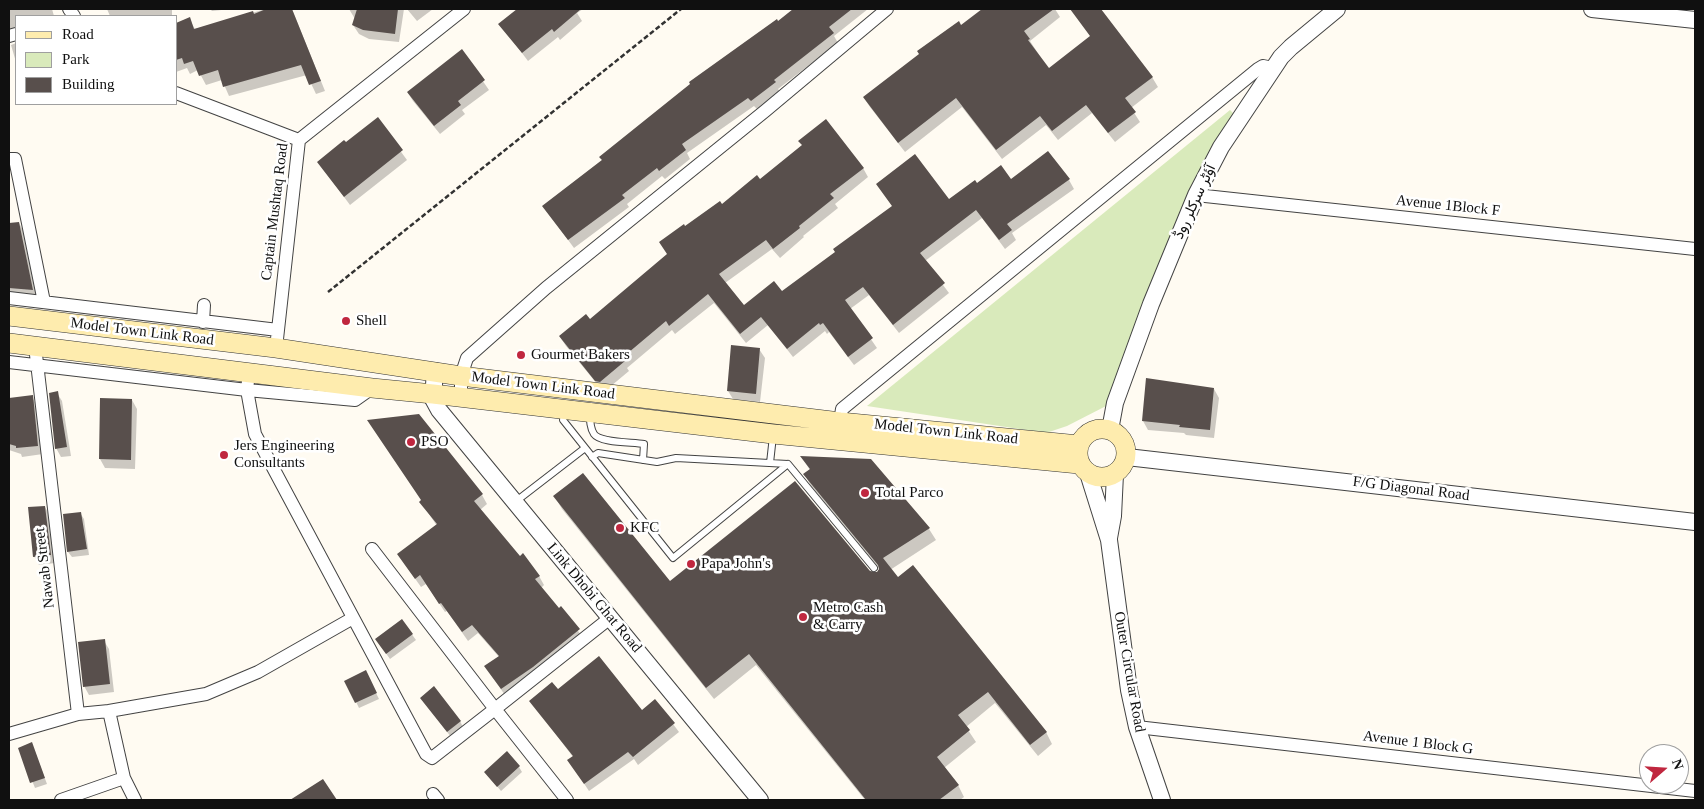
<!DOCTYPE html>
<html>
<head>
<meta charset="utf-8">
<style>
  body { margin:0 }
  #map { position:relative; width:1704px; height:809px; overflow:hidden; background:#fffbf2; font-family:"Times New Roman",serif }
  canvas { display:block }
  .frame { position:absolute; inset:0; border:10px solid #101010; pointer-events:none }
  .legend { position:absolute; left:15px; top:15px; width:162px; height:90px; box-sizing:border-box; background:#fff; border:1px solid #9f9f9f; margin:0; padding:6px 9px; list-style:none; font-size:15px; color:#101010 }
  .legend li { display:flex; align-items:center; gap:10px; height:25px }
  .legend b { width:25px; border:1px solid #9f9f9f }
  .north { position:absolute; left:1639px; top:744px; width:50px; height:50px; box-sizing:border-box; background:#fff; border:1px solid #9f9f9f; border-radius:50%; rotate:71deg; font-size:14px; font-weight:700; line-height:20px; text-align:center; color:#101010 }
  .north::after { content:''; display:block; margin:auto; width:18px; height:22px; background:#c0273f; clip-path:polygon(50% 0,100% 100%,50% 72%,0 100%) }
</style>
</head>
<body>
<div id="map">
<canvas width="1704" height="809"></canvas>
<div class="frame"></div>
<ul class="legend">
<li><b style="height:6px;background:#feecae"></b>Road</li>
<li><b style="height:14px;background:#d9eabb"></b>Park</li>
<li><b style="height:14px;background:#584f4c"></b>Building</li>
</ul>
<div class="north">N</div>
</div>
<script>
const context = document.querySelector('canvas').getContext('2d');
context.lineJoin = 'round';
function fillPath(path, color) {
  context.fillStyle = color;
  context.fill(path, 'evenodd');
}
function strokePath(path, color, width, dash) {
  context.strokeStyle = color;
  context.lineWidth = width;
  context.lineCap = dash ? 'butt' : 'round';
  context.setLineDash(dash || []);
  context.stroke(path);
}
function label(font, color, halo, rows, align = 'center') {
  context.font = font + ' "Times New Roman",Vazirmatn,serif';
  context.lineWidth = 5;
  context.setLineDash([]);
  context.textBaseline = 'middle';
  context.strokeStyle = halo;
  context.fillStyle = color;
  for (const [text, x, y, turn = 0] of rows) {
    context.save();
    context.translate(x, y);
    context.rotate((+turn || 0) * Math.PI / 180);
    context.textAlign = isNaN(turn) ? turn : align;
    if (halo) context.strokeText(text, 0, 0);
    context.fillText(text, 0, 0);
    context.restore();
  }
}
fillPath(new Path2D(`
  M1230 110 1240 120 1108 405 1067 426 1046 433 867 406Z`), '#d9eabb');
fillPath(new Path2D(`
  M9 9H52L54 16H16V35L9 38Z
  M107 9H172V16H110Z
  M210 9H231L212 11Z
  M266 9H292L325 91 316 94 307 75 229 96 222 80 206 85 198 70 190 74 187 68 176 72V24L189 19 195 29Z
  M349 9H404L399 42 369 39 359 34 353 25 355 19Z
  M407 9H433L417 21Z
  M519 9H583L577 13 582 21 560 40 558 37 528 61 500 24Z
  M795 9H868L834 36 838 43 778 89 780 92 757 109 754 106 687 153 690 159 665 179 662 176 627 204 629 207 574 248 543 206Z
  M984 9H1055L1060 17 1030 41 1049 70 1091 37 1078 18 1090 9H1100L1152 77 1158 87 1131 108 1140 122 1115 142 1092 113 1058 140 1046 125 1002 159 962 107 905 152 870 107 864 98Z
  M16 43V62L11 45Z
  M462 51 489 90 462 110 465 114 440 134 413 101 408 93Z
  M377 119 407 160 350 205 318 162 346 144Z
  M863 168 868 177 835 204 838 208 803 236 804 237 780 258 772 249 725 283 744 307 782 293 836 253 893 207 877 184 949 201 977 185 1011 181 1069 180 1074 189 1012 233 1016 240 1005 249 982 218 925 261 949 293 899 333 869 295 850 309 877 348 854 365 829 332 827 334 825 331 793 357 768 325 746 343 714 303 675 334 672 330 627 368 629 371 605 391 602 390 566 346 560 337 590 321 668 255 685 228 760 180Z
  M19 223 24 232 37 299 9 296V224Z
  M759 349 765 358 760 402 733 399 728 391Z
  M1214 389 1219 398 1214 438 1186 435 1184 433 1148 430 1143 421Z
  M57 393 62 401 71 456 61 457 56 448Z
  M32 397 37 406 43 454 22 457 21 454 9 450V399Z
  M132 400 137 409 135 469 105 468 100 459Z
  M802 458 870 460 929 529 936 540 890 570 1046 732 1052 744 1038 756 995 703 966 727 976 742 944 768 958 785 964 797 960 800H865L756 665 714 699 562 509 555 497 670 583 869 572 874 574 880 571V569L811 486 805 475 810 470Z
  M482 495 487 504 480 510 520 558 539 576 544 585 541 588 558 610 561 608 584 639 507 698 491 675 499 657 478 633 468 641 447 611 445 612 426 584 421 587 404 563 437 526 421 502Z
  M45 507 50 516 55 563 39 565 34 556Z
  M80 513 84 519 89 555 72 557 68 552Z
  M402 621 416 640 390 659 380 645Z
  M104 641 109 649 114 692 89 695 84 686Z
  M368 677 379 699 359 708 346 681Z
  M558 691 642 711 655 700 679 732 638 765 634 759 589 791 569 761 573 757 531 701Z
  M425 703 460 721 463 727 451 737Z
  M32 744 47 784 35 788 19 748Z
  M519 767 522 772 501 791 486 773Z`), '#0003');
fillPath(new Path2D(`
  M266 9H292L321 81 309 85 301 65 223 87 218 70 199 76 193 61 184 64 182 58 176 60V23L190 17 194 29 253 11 254 14Z
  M357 9H398L395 34 363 30 352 25Z
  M517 9H581L554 32 552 29 522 53 498 24Z
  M793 9H852L829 27 834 33 774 80 776 82 751 101 748 98 682 144 686 150 659 171 657 168 622 195 625 198 568 240 542 206 602 160 599 157 690 84 689 82 777 19 778 21Z
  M982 9H1054L1024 31 1030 39 1028 40 1049 68 1090 36 1070 9H1101L1153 77 1125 98 1136 112 1108 133 1086 105 1052 131 1040 116 996 150 956 98 898 143 863 97 919 54 917 51 959 21 961 25Z
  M462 49 485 80 458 101 461 105 434 126 407 92Z
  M378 117 403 150 344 197 317 162 344 140 346 142Z
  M826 119 864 168 830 194 834 198 799 226 800 228 773 249 766 240 719 274 744 305 774 281 782 291 835 252 833 249 892 206 876 184 915 154 949 199 975 180 977 183 1001 165 1011 179 1048 151 1070 179 1007 224 1012 230 999 240 976 210 920 253 945 283 893 325 863 287 845 300 873 338 848 357 823 323 820 325 819 323 787 349 761 317 740 334 708 294 669 326 666 321 622 358 625 361 600 382 595 381 559 336 586 314 590 319 667 254 659 242 684 224 685 226 720 201 722 204 757 175 760 179 802 145 798 141Z
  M19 222 33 290 9 288V223Z
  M731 345 760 348 756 394 727 391Z
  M1146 378 1214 388 1210 430 1179 427 1180 425 1142 421Z
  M58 391 67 447 55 449 49 393Z
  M33 395 38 446 16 448V446L9 444V398Z
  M100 398 132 399 131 460 99 459Z
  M419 414 483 494 474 501 520 556 523 553 540 576 535 579 559 608 561 606 580 629 533 667 501 689 484 666 499 656 472 625 462 632 441 603 439 604 420 575 415 579 397 554 437 524 419 502 421 500 367 420Z
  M800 456 871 459 930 528 883 558 898 577 913 565 1047 732 1030 745 988 692 958 715 970 730 937 757 959 785 939 800H866L749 654 706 688 553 496 583 473 670 581 795 481 870 571 877 572 879 569 878 565 803 474 810 469Z
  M45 506 51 555 33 557 28 507Z
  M81 512 87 549 67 552 63 514Z
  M402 619 413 634 386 654 375 639Z
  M105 639 110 684 83 687 78 642Z
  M599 656 642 710 655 699 675 723 633 757 628 752 584 784 567 760 573 756 529 701 552 682 558 689Z
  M366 670 377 693 355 703 344 681Z
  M434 686 461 721 447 732 420 698Z
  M32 742 45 778 30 783 18 748Z
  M507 751 520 766 497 787 484 772Z
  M323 779 337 800H290Z`), '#584f4c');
const service = new Path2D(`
  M564 412 563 420 673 558 788 464
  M590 414C590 421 590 428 594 434 600 443 632 442 644 444L643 460
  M592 457 598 453 657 462 676 458 788 464 874 568
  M770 463 773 436
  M515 502 585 448`);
const minor = new Path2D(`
  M69 9 74 16
  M9 36 16 34
  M176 93 299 140
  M9 159H15L44 302
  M1196 195 1695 249
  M9 298 278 330
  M203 322 204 305
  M276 348 299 140 464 9
  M9 362 247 390 355 400 372 388
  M249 372 247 390 255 434 426 754 432 758 495 709 372 549
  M461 398V376L467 358 546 288 765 111 887 9
  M840 422 842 409 1258 69 1263 66 1273 68
  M109 711 206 694 258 672 353 618
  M78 714 109 711 124 778 135 800
  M1137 727 1695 791
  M9 734 78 714 35 346
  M433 794 438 800
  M61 800 124 778
  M567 800 495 709 610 618`);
const tertiary = new Path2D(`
  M1592 9 1695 20
  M435 371 433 399 439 410 760 800
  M1110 430 1115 403 1151 304 1196 195 1221 147 1281 57 1291 47 1337 9
  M1127 457 1695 522
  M1088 473 1109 540 1129 690 1137 727 1162 800
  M1109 538 1113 516 1115 474`);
const secondary = new Path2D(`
  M9 316 276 348 461 376 617 395 840 422 1079 445
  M9 343 372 388 433 394 773 434 1079 464
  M1078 453a24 24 0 1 1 48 0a24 24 0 1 1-48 0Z`);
strokePath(service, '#434343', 8);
strokePath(minor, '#434343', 14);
strokePath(tertiary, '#434343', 18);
strokePath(secondary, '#323232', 20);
strokePath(new Path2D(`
  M328 292 681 9`), '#323232', 2.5, [5, 2.5]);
strokePath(service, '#fff', 6);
strokePath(minor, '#fff', 12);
strokePath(tertiary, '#fff', 16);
strokePath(secondary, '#feecae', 19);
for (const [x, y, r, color] of [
  [346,321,5,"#c0273f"],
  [521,355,5,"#c0273f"],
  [411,442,5,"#c0273f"],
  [224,455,5,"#c0273f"],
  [865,493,5,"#c0273f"],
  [620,528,5,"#c0273f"],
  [691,564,5,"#c0273f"],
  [803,617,5,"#c0273f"]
]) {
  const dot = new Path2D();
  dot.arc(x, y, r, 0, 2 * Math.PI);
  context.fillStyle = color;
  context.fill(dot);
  strokePath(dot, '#fff', 2);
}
label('15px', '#101010', '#fff', [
  ["آؤٹر سرکلر روڈ",1195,202,-65],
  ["Avenue 1Block F",1448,206,6],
  ["Captain Mushtaq Road",275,212,-83],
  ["Model Town Link Road",142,332,7],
  ["Model Town Link Road",543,386,7],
  ["Model Town Link Road",946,432,6],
  ["F/G Diagonal Road",1411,489,7],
  ["Nawab Street",45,568,-97],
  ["Link Dhobi Ghat Road",594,598,50],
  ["Outer Circular Road",1129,672,80],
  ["Avenue 1 Block G",1418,743,7]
]);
label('15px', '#101010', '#fff', [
  ["Shell",356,321],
  ["Gourmet Bakers",531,355],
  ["PSO",421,442],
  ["Jers Engineering",234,446],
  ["Consultants",234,463],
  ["Total Parco",875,493],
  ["KFC",630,528],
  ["Papa John's",701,564],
  ["Metro Cash",813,608],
  ["& Carry",813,625]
], 'left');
</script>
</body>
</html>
